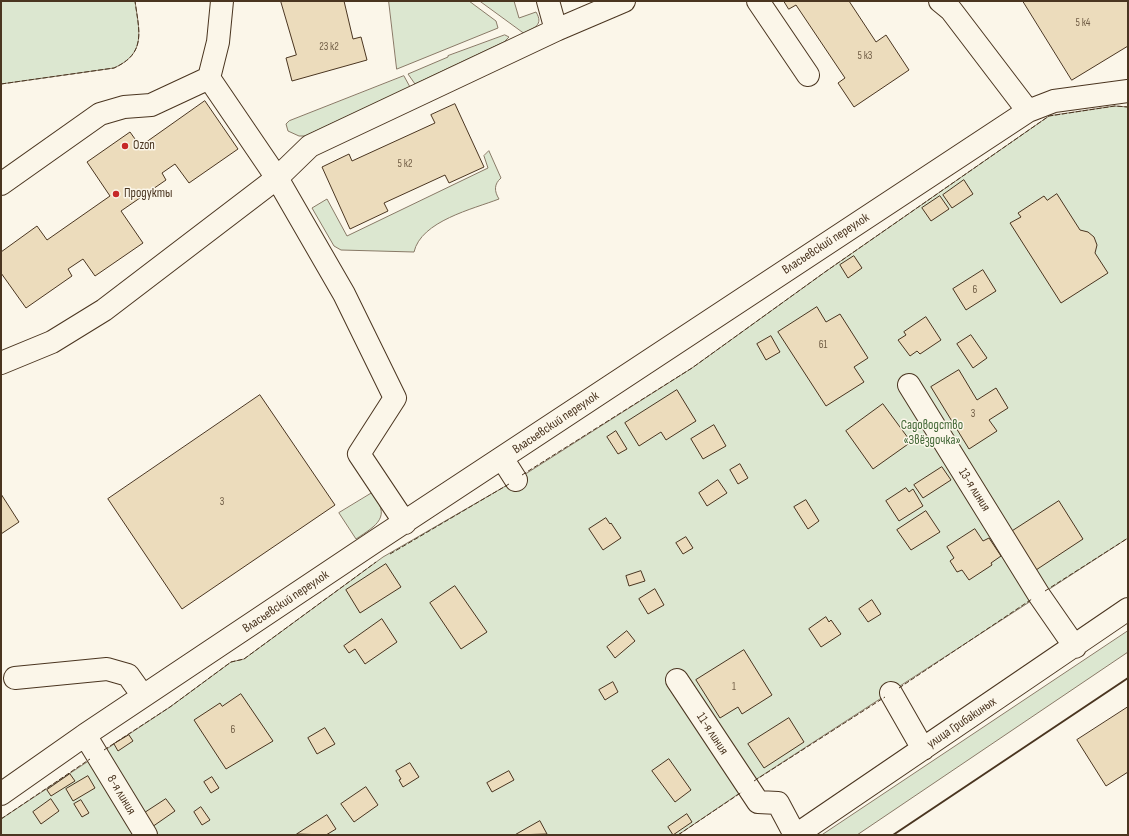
<!DOCTYPE html>
<html>
<head>
<meta charset="utf-8">
<style>
  body { margin:0 }
  #map { position:relative; width:1129px; height:836px; overflow:hidden; background:#fbf6e9; font-family:"Sofia Sans Condensed",sans-serif }
  canvas { display:block }
  .frame { position:absolute; inset:0; border:2px solid #4a3520; pointer-events:none }
</style>
</head>
<body>
<div id="map">
<canvas width="1129" height="836"></canvas>
<div class="frame"></div>
</div>
<script>
const context = document.querySelector('canvas').getContext('2d');
context.lineJoin = 'round';
function fillPath(path, color) {
  context.fillStyle = color;
  context.fill(path, 'evenodd');
}
function strokePath(path, color, width, dash) {
  context.strokeStyle = color;
  context.lineWidth = width;
  context.lineCap = dash ? 'butt' : 'round';
  context.setLineDash(dash || []);
  context.stroke(path);
}
function label(font, color, halo, rows, align = 'center') {
  context.font = font + ' "Sofia Sans Condensed",sans-serif';
  context.lineWidth = 3;
  context.setLineDash([]);
  context.textBaseline = 'middle';
  context.strokeStyle = halo;
  context.fillStyle = color;
  for (const [text, x, y, turn = 0] of rows) {
    context.save();
    context.translate(x, y);
    context.rotate((+turn || 0) * Math.PI / 180);
    context.textAlign = isNaN(turn) ? turn : align;
    if (halo) context.strokeText(text, 0, 0);
    context.fillText(text, 0, 0);
    context.restore();
  }
}
const green = new Path2D(`
  M1 1H135C139 31 147 53 114 68L1 84Z
  M389 1H469L496 21 498 28 397 69Z
  M480 1H514L519 18 536 12C544 25 534 28 524 33Z
  M505 35 509 37 504 42 415 84 408 74 448 57V56Z
  M404 76 410 87 305 136H299L288 131 286 124 289 121Z
  M1115 106 1128 107V538L752 782 753 784 678 835H1V819L170 707 231 662 244 659 383 557 516 480 692 368 825 272 1049 116Z
  M489 151 501 178C494 184 494 191 499 199 473 209 421 221 414 252L341 250 334 246 312 208 327 199 347 236 488 168 484 156Z
  M372 493C392 517 377 525 356 539L339 513Z
  M1128 631V652L857 835H822Z`);
fillPath(green, '#dce7d0');
strokePath(green, '#887966', 1);
const building = new Path2D(`
  M281 1H344L353 39 361 37 367 60 292 81 286 58 296 55Z
  M784 1H849L876 42 886 35 909 70 854 107 838 83 845 78 796 5 789 9Z
  M1023 1H1128V46L1072 80Z
  M205 101 238 149 189 183 175 164 162 173 166 180 121 211 143 243 95 276 83 259 68 269 72 276 26 308 1 273V252L37 226 47 240 110 196 87 162 130 132 140 146Z
  M455 104 484 167 449 183 445 175 384 203 388 211 350 229 322 167 349 154 352 161 435 123 431 115Z
  M964 180 973 194 952 208 943 195Z
  M1057 194 1080 230 1088 232 1094 237 1097 245 1095 253 1108 273 1061 303 1010 223 1021 217 1018 213 1044 196 1047 200Z
  M940 196 949 209 931 221 922 208Z
  M854 256 862 268 848 278 840 265Z
  M983 270 996 291 966 310 953 289Z
  M817 307 826 322 840 314 868 358 854 367 864 382 826 406 778 332Z
  M926 317 941 340 920 354 917 351 910 356 898 340 906 335 904 332Z
  M971 335 987 358 973 368 957 344Z
  M771 336 780 352 766 360 757 344Z
  M959 370 977 400 996 388 1008 408 989 420 997 431 969 449 931 387Z
  M677 390 696 421 666 440 661 432 639 446 625 423Z
  M260 395 335 505 182 609 108 499Z
  M883 404 911 442 873 469 846 431Z
  M714 425 726 446 703 459 691 439Z
  M616 431 627 449 618 454 607 437Z
  M740 464 748 478 738 484 730 470Z
  M942 467 951 480 923 498 914 485Z
  M718 480 727 493 707 506 699 493Z
  M906 488 909 492 913 489 923 506 899 521 886 501Z
  M1 494 19 522 1 534Z
  M806 500 819 521 808 529 794 507Z
  M1059 501 1083 539 1036 570 1011 532Z
  M926 511 940 532 911 550 897 530Z
  M606 518 610 524 611 523 621 538 603 550 589 529Z
  M975 529 983 541 989 538 1001 556 991 563 992 565 969 580 962 570 957 572 950 561 954 558 947 547Z
  M686 537 693 548 683 554 676 543Z
  M386 564 401 587 360 613 346 590Z
  M641 571 645 581 629 586 626 576Z
  M455 586 487 632 461 649 430 603Z
  M655 589 664 605 648 614 639 599Z
  M872 600 881 614 868 622 859 609Z
  M826 617 829 622 831 620 841 634 821 647 809 629Z
  M382 619 397 642 365 664 355 649 349 653 344 646Z
  M627 631 635 641 615 658 607 647Z
  M744 650 772 695 742 714 738 707 720 718 696 680Z
  M613 682 618 692 605 700 599 690Z
  M241 694 273 741 226 769 194 720 220 703 222 706Z
  M1128 707V772L1106 786 1077 740Z
  M789 718 804 742 764 768 748 744Z
  M325 728 335 744 317 754 308 738Z
  M129 735 133 741 118 751 114 744Z
  M669 759 691 790 675 802 652 771Z
  M410 763 419 777 403 787 399 780 401 779 396 771Z
  M509 771 514 780 492 792 487 783Z
  M70 774 75 781 51 796 47 790Z
  M88 776 95 788 73 801 66 789Z
  M212 777 219 788 211 793 204 782Z
  M366 787 378 805 354 822 341 804Z
  M51 799 59 811 41 824 33 812Z
  M166 799 175 811 152 827 143 814Z
  M81 800 89 813 82 817 74 804Z
  M201 807 210 820 202 825 194 812Z
  M687 814 692 822 673 835 668 827Z
  M327 815 336 829 326 835 297 834Z
  M540 821 547 834 515 835Z`);
fillPath(building, '#ecdcbc');
strokePath(building, '#4a3520', 1);
const minor = new Path2D(`
  M548 1 556 30
  M758 1 808 75
  M940 1 951 10 1028 111
  M209 78 218 42 222 1
  M1 184 100 114 124 107 151 105 209 78 277 178 344 294 395 398 359 454 405 523
  M1 363 52 342 104 310 277 178 310 146 556 30 624 1
  M909 385 1039 595 1075 647
  M502 458 516 480
  M15 678 107 669 128 675 143 696
  M677 680 758 802 778 803 795 835
  M891 693 923 749
  M85 735 146 835
  M1 794 85 735 374 542 1028 111 1054 101 1128 91
  M796 835 1128 609`);
strokePath(minor, '#4a3520', 24);
strokePath(minor, '#fbf6e9', 22);
strokePath(new Path2D(`
  M1 84 114 68C147 53 139 31 135 1
  M522 475 692 368 825 272 1049 116 1115 106 1128 107
  M390 554 509 484
  M1045 591 1128 538
  M899 688 1032 599
  M104 750 170 707 231 662 244 659 376 562
  M754 781 885 697
  M1 819 90 759
  M678 835 742 792`), '#4a3520', 1, [5, 2]);
strokePath(new Path2D(`
  M893 835 1128 678`), '#4a3520', 2);
for (const [x, y, r, color] of [
  [125,146,4,"#c62828"],
  [116,194,4,"#c62828"]
]) {
  const dot = new Path2D();
  dot.arc(x, y, r, 0, 2 * Math.PI);
  context.fillStyle = color;
  context.fill(dot);
  strokePath(dot, '#fbf6e9', 1.5);
}
label('11px', '#725f47', null, [
  ["5 к4",1083,23],
  ["23 к2",329,47],
  ["5 к3",865,56],
  ["5 к2",405,164],
  ["6",975,290],
  ["61",823,345],
  ["3",973,414],
  ["3",222,502],
  ["1",734,687],
  ["6",233,730]
]);
label('13px', '#4a3520', '#fbf6e9', [
  ["Ozon",133,146],
  ["Продукты",124,194]
], 'left');
label('13px', '#4a3520', '#fbf6e9', [
  ["Власьевский переулок",826,244,-33],
  ["Власьевский переулок",556,423,-34],
  ["13-я линия",974,490,58],
  ["Власьевский переулок",286,602,-34],
  ["улица Грибакиных",962,723,-34],
  ["11-я линия",712,734,57],
  ["8-я линия",121,795,59]
]);
label('13px', '#436837', '#fbf6e9', [
  ["Садоводство",932,426],
  ["«Звёздочка»",932,441]
]);
</script>
</body>
</html>
